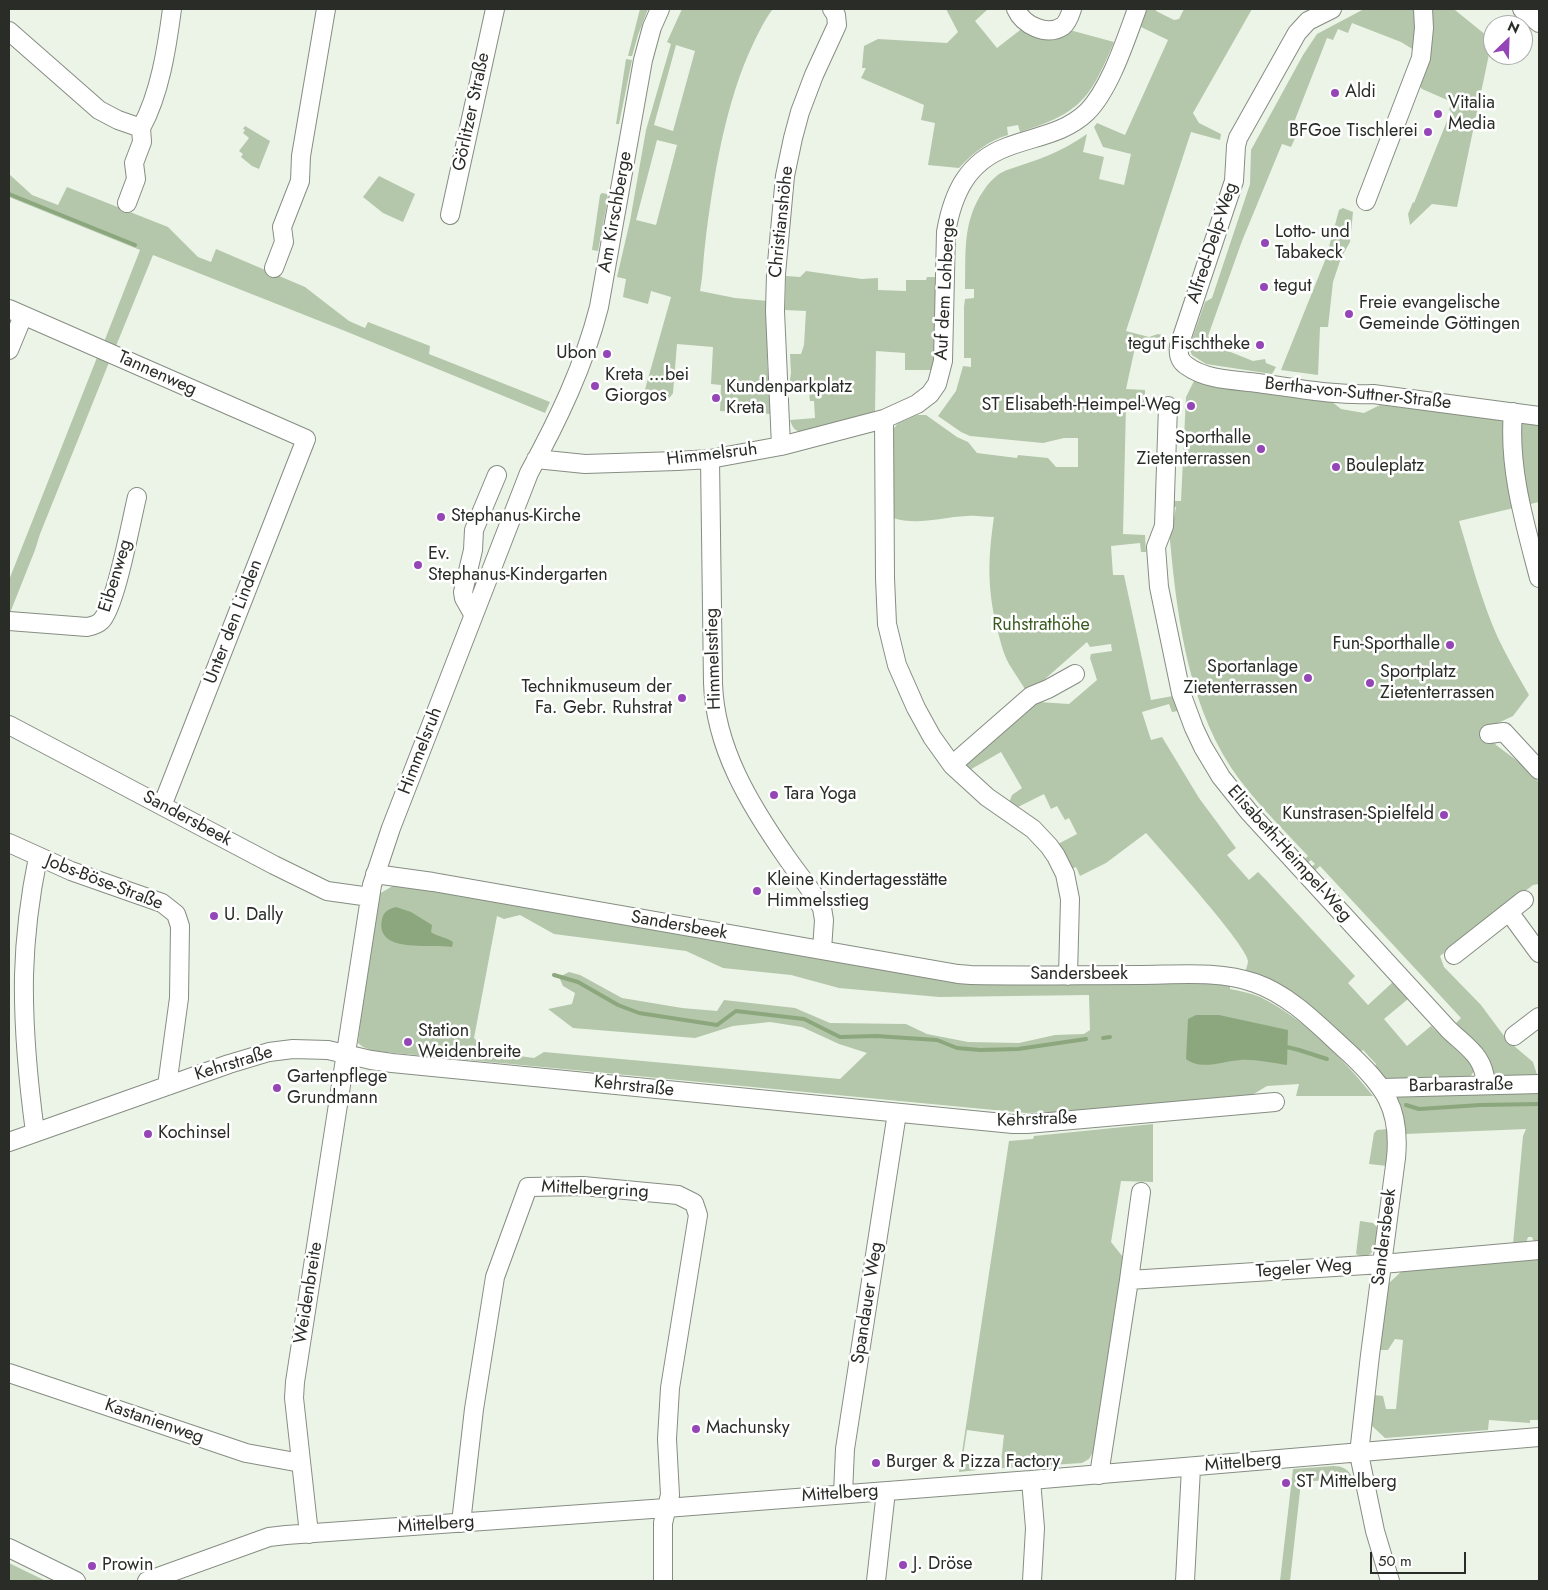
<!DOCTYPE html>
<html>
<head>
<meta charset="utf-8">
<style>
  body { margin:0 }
  #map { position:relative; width:1548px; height:1590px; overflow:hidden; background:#ecf4e8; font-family:Jost,sans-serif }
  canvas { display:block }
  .frame { position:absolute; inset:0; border:10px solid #292c27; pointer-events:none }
  .north { position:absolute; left:1483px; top:15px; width:50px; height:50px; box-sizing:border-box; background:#fff; border:1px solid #a9aba9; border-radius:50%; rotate:24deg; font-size:14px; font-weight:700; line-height:20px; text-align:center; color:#292c27 }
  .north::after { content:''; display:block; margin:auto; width:18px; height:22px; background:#9445b6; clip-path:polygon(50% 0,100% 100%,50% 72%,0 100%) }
  .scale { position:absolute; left:1370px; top:1552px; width:96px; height:22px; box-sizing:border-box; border:2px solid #292c27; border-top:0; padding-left:6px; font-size:15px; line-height:18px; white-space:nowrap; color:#292c27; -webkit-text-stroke:4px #fff; paint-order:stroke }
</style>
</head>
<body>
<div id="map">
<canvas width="1548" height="1590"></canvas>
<div class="frame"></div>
<div class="north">N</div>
<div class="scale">50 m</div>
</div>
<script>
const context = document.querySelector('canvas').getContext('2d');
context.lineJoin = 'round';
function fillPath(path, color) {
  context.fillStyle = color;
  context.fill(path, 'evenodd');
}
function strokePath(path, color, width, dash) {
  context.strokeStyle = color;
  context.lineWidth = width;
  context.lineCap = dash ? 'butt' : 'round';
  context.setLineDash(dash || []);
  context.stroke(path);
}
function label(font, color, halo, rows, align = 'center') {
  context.font = font + ' Jost,sans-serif';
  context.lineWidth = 5;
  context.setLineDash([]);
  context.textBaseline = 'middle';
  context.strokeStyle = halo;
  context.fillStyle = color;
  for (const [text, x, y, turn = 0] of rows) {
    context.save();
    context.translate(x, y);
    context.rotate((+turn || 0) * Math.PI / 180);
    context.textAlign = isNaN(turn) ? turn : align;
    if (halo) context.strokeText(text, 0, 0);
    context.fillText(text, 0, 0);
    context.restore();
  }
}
fillPath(new Path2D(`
  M640 9H648L638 35 632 56H628Z
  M682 9H773C765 19 760 30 754 42 725 102 713 179 705 245 703 261 703 276 700 291L735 298 768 301 767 360 771 414 720 411 721 385 711 384 713 347 677 344 673 393C666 405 655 401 642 400L671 297 651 291 648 304 623 297 626 279 617 277 630 221 646 130 671 44 667 42ZM676 45 695 51 673 131 654 125ZM657 140 677 145 656 225 636 220Z
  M946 9H988L975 21 997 48 1024 27 1066 29 1114 42C1090 99 1081 113 1020 132L1018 125 1007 127 1008 135C988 141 973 153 959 168L928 165 935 123 921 120 924 105 861 78 866 68H862L864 46 878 39 947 43 958 32Z
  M1147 9H1157L1156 11 1174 20 1179 19 1184 9H1252L1193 113 1199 123 1221 134 1220 140 1191 132 1126 331 1149 337 1158 334 1162 335 1158 348 1136 343 1126 389 1145 390V406L1126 405 1123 534 1145 535 1146 552H1141L1140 543 1111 546 1113 575H1124L1151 700 1173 696 1178 711 1172 712 1169 704 1142 712 1151 740 1162 737 1199 798 1236 848 1227 855 1249 880 1258 872 1266 880 1355 976 1348 983 1368 1005 1393 982 1408 999 1384 1019 1407 1046 1431 1026 1471 1064 1475 1070 1470 1077 1390 1081 1386 1080 1375 1067 1376 1064 1363 1050 1360 1052 1245 972C1246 969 1248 964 1248 961 1248 947 1161 850 1146 833L1106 863 1080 876 1076 867 1071 869 1058 844 1077 834 1069 818 1065 820 1057 806 1051 809 1044 794 1016 808 1009 803 1012 795 1022 788 1001 752 968 771 966 763 1034 704 1039 702 1069 704 1097 680 1090 658 1091 654 1112 651 1111 644 1090 647 1087 642 1028 694C1022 684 1015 674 1009 664 1003 653 1000 640 997 628 987 588 988 558 994 517 985 517 976 515 967 516 942 517 917 526 893 518V430L897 424 917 415H926L957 437 968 442 977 453 1017 458 1018 455 1048 458 1056 467H1078V438H1064L1043 443 970 436 961 432 938 416 956 391 963 366 971 367V358H964V307L965 299 974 298V289H965C966 253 962 221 984 190 989 182 998 173 1007 170 1035 161 1062 152 1087 134L1083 152 1104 157 1099 179 1124 185 1131 154 1103 147 1094 127 1097 123 1125 135 1168 40 1141 27Z
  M1364 9H1455V10L1492 40 1457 207 1432 204 1410 225 1408 214 1413 202 1414 203 1451 111 1449 110 1452 102 1422 89 1410 74 1414 50 1401 42 1352 23 1348 33 1338 29 1333 40 1327 38 1289 135 1295 138 1291 147 1282 144 1242 241 1208 336 1218 347 1253 361 1265 359 1266 363 1276 367 1272 374 1206 364 1192 355 1189 348 1205 302 1212 298 1250 184 1251 150 1303 55 1317 34Z
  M626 59 632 60 619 124H616Z
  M245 126 270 141 259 169 252 166 241 157 243 154 239 151 249 138 243 133 245 130 243 129Z
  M9 174 32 195 58 205 67 187 168 227 198 257 211 262 216 249 305 287 349 321 365 328 368 322 430 346 429 354 550 402 545 413 345 331 153 255 116 346 104 342 140 250 9 197Z
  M379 176 415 194 403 222 383 213 363 197Z
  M602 193 607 194 608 198 598 251 592 250 600 195Z
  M1343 208 1353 212 1350 242 1341 258 1333 282 1328 327H1320L1318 375 1281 370 1326 258 1339 210Z
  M806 271 862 279 878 278V290L906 291V280H926L927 277H936L934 359 932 370H905V353L876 351 875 412 803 432C795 432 792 427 790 420L815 418 814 401H810L808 384 789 386 791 373 790 354H801L804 345 806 311 785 310 786 276 800 277Z
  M98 355 110 360 40 534 35 550 10 613 9 612V580Z
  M1195 379 1331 401 1341 409 1364 413 1380 405 1539 424V502L1459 521C1471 560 1481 600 1498 638 1507 657 1518 676 1529 695L1513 716 1487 728 1496 745 1531 771 1539 783V884L1533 885 1440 956 1444 967 1481 1005 1507 1040 1533 1062 1538 1078 1494 1074 1478 1050 1453 1026 1461 1018 1320 866 1311 874 1307 870 1315 864 1311 860 1304 866 1300 863 1308 856C1281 827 1252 799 1230 766 1186 697 1176 609 1169 529H1172L1176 507 1169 506V501H1181L1186 397Z
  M396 884 823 958 1230 985V989C1240 991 1250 993 1260 997 1302 1017 1344 1059 1373 1096H1296L1299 1084 1267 1086 1247 1098 1110 1110 1026 1113 374 1051 363 1047 358 1043 364 991 366 986 365 985 379 894ZM520 915 554 934 686 951 723 968 791 975 839 988 939 997 1089 995 1090 1030 1084 1034 1055 1035 1019 1043 968 1042 927 1034 906 1024 830 1023 795 1008 724 1000 717 1011 682 1008 622 998 580 975 569 972 559 977 563 986 575 993 572 1004 548 1009 573 1028 695 1038 733 1026 770 1022 802 1027 839 1044 867 1053 840 1079 544 1052 534 1058 512 1055 481 1045 474 1038 497 916 504 919Z
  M1539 1092V1242H1534L1532 1237H1528L1526 1243 1513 1244 1523 1136 1526 1129 1405 1134 1402 1115 1396 1098 1402 1093Z
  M1153 1124V1182L1121 1181 1111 1242 1123 1257 1093 1452 1089 1459 1082 1463 989 1469 990 1461 1001 1462 1004 1435 967 1430 962 1463 973 1465 977 1470 959 1472 1009 1141 1033 1139 1034 1136Z
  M1388 1129 1390 1148 1387 1166 1369 1164 1374 1133 1377 1130Z
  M1360 1221 1373 1223 1379 1229C1377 1242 1374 1263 1356 1254Z
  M1539 1259V1420H1530V1423L1489 1420 1488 1430 1385 1438 1371 1425 1374 1395 1383 1396 1386 1409H1396L1403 1340 1395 1339 1388 1350H1379L1388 1284 1404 1269Z
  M1333 1466C1343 1466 1348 1469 1353 1478L1301 1482 1290 1581H1280L1293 1469Z
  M9 1563 13 1565 46 1581H9Z`), '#b4c7aa');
fillPath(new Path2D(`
  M396 907 411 912 432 925 431 932C438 937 446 937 453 942L452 947C433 943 374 955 382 919 384 911 389 909 396 907Z
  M1196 1015H1219L1288 1030 1287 1065C1272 1063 1255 1059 1240 1060 1223 1061 1201 1071 1186 1059L1188 1019Z`), '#8ca77d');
strokePath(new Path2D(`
  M9 194 135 245
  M554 975 578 982 618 1005 639 1013 717 1025 736 1011 804 1019 840 1037 876 1036 937 1040 957 1048 980 1050 1018 1049 1086 1039
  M1103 1038 1110 1037
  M1283 1046 1299 1050 1327 1059
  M1406 1105 1419 1109 1480 1105 1539 1104`), '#8ca77d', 4);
const minor = new Path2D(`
  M1016 9C1023 25 1047 37 1063 26 1068 22 1070 15 1072 9
  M1332 9 1308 21 1297 33 1238 138 1236 146 1234 181 1179 346C1178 354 1179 361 1187 366 1206 380 1235 380 1258 383 1296 388 1335 396 1373 394L1539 416
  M1522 9 1539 23
  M9 31 99 110 118 120 141 128
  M141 128C160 94 167 47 172 9
  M1366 201 1421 58 1424 28 1423 9
  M127 203 136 179 134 163 142 142 141 128
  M450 215 495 9
  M274 268 284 242 282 227 300 181 301 156 326 9
  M9 309 306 439 162 806
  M9 350 23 316
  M1168 406 1164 526 1156 547 1159 587 1181 693 1194 728 1203 747 1221 777 1249 812 1449 1030C1469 1049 1484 1056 1486 1085
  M1513 412C1508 468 1525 524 1539 578
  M884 419 885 578 887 624 897 665 916 708 932 737 952 765 987 797 1033 829 1049 846 1056 856 1065 874 1070 899 1068 976
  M781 446 775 311 776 274 785 176 793 138 800 112 814 75 837 25 836 15 832 9
  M536 459 585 464 677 461 710 459 781 446 884 419 917 404 930 394 937 384 943 361 946 232C953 193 967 162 1007 147 1035 136 1064 134 1087 112 1110 89 1126 39 1137 9
  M710 459 713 683C715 748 750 805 787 858 798 874 812 890 822 908L824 920 822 950
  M473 614 464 598 463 592 473 550 474 530 497 475
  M9 621 87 627C92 626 97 625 101 621 116 606 131 521 137 497
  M9 725 274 865 327 891 370 897
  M1489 734 1504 732 1539 770
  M952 765 1031 696 1048 689 1075 674
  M9 843 71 871 162 903 176 914 180 926 179 998 167 1086
  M375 874 433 882 958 974 971 975C1027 976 1082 975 1138 975 1176 975 1219 970 1255 983 1292 996 1320 1027 1349 1053 1384 1086 1401 1108 1396 1158L1370 1355 1359 1454 1375 1531 1390 1581
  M1509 912 1539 953
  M1454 955 1524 900
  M1514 1036 1539 1017
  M1382 1088 1539 1084
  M35 1132C28 1080 23 1028 24 975 25 936 30 896 38 857
  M9 1142 229 1064 269 1052 293 1049 328 1050 371 1060 392 1063 1013 1124H1027L1275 1102
  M1129 1280 1141 1192
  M9 1373 246 1453 301 1463
  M1099 1475 1129 1280 1382 1264 1539 1250
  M1031 1480 1035 1528 1032 1581
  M843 1494 845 1449 897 1113
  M461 1523 474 1409 495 1277 528 1187 583 1186 678 1195 694 1203 698 1215 670 1388 667 1439 670 1495 663 1523V1581
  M309 1534 294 1398 295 1382 372 885 391 828 529 473C558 420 584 366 599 307L643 60 652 27 660 9
  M9 1548 76 1581
  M147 1581 269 1537 286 1535 666 1508 1031 1480 1539 1437
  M876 1581 886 1491
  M1185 1581 1191 1468`);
strokePath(minor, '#868d82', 20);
strokePath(minor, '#fff', 18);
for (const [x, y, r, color] of [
  [1335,93,5,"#9445b6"],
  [1438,114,5,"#9445b6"],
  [1428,132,5,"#9445b6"],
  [1265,243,5,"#9445b6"],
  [1264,287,5,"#9445b6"],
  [1349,314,5,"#9445b6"],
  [1260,345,5,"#9445b6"],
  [607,354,5,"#9445b6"],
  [595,386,5,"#9445b6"],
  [716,398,5,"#9445b6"],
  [1191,406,5,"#9445b6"],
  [1261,449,5,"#9445b6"],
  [1336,467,5,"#9445b6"],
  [441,517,5,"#9445b6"],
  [418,565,5,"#9445b6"],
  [1450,645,5,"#9445b6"],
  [1308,678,5,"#9445b6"],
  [1370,683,5,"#9445b6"],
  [682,698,5,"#9445b6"],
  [774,795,5,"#9445b6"],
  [1444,815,5,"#9445b6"],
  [757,891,5,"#9445b6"],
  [214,916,5,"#9445b6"],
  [408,1042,5,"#9445b6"],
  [277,1088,5,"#9445b6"],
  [148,1134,5,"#9445b6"],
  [696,1429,5,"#9445b6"],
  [876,1463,5,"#9445b6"],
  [1286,1483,5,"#9445b6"],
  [903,1565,5,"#9445b6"],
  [92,1566,5,"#9445b6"]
]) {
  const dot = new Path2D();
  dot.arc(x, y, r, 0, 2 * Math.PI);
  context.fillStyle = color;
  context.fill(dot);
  strokePath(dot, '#fff', 2);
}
label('18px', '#292c27', '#fff', [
  ["Aldi",1345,93],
  ["Vitalia",1448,104],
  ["Media",1448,125],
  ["BFGoe Tischlerei",1418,132,"right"],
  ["Lotto- und",1275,233],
  ["Tabakeck",1275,254],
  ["tegut",1274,287],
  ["Freie evangelische",1359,304],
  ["Gemeinde Göttingen",1359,325],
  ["tegut Fischtheke",1250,345,"right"],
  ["Ubon",597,354,"right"],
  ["Kreta ...bei",605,376],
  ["Giorgos",605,397],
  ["Kundenparkplatz",726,388],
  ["Kreta",726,409],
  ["ST Elisabeth-Heimpel-Weg",1181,406,"right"],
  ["Sporthalle",1251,439,"right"],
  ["Zietenterrassen",1251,460,"right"],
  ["Bouleplatz",1346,467],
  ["Stephanus-Kirche",451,517],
  ["Ev.",428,555],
  ["Stephanus-Kindergarten",428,576],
  ["Fun-Sporthalle",1440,645,"right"],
  ["Sportanlage",1298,668,"right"],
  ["Zietenterrassen",1298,689,"right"],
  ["Sportplatz",1380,673],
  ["Zietenterrassen",1380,694],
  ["Technikmuseum der",672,688,"right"],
  ["Fa. Gebr. Ruhstrat",672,709,"right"],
  ["Tara Yoga",784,795],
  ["Kunstrasen-Spielfeld",1434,815,"right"],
  ["Kleine Kindertagesstätte",767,881],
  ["Himmelsstieg",767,902],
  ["U. Dally",224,916],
  ["Station",418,1032],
  ["Weidenbreite",418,1053],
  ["Gartenpflege",287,1078],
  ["Grundmann",287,1099],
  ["Kochinsel",158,1134],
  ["Machunsky",706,1429],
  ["Burger & Pizza Factory",886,1463],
  ["ST Mittelberg",1296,1483],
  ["J. Dröse",913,1565],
  ["Prowin",102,1566]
], 'left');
label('18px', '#292c27', '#fff', [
  ["Görlitzer Straße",472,112,-78],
  ["Am Kirschberge",616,212,-80],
  ["Christianshöhe",782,222,-84],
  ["Alfred-Delp-Weg",1213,243,-72],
  ["Auf dem Lohberge",946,289,-87],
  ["Tannenweg",157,374,24],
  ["Bertha-von-Suttner-Straße",1358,394,6],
  ["Himmelsruh",712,455,-7],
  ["Eibenweg",116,576,-73],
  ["Unter den Linden",234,622,-69],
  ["Himmelsstieg",714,659,-92],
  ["Himmelsruh",421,751,-69],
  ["Sandersbeek",187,819,28],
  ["Elisabeth-Heimpel-Weg",1289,854,48],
  ["Jobs-Böse-Straße",104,883,21],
  ["Sandersbeek",679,926,10],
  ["Sandersbeek",1079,975],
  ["Kehrstraße",234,1064,-17],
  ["Barbarastraße",1461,1086,-1],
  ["Kehrstraße",634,1087,6],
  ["Kehrstraße",1037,1120,-2],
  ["Mittelbergring",595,1190,3],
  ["Sandersbeek",1385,1237,-83],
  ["Tegeler Weg",1304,1269,-4],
  ["Weidenbreite",309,1293,-81],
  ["Spandauer Weg",868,1303,-81],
  ["Kastanienweg",154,1422,19],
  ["Mittelberg",1243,1463,-5],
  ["Mittelberg",840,1494,-4],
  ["Mittelberg",436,1525,-4]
]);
label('18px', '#395b20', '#fff', [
  ["Ruhstrathöhe",1041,626]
]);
</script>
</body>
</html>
